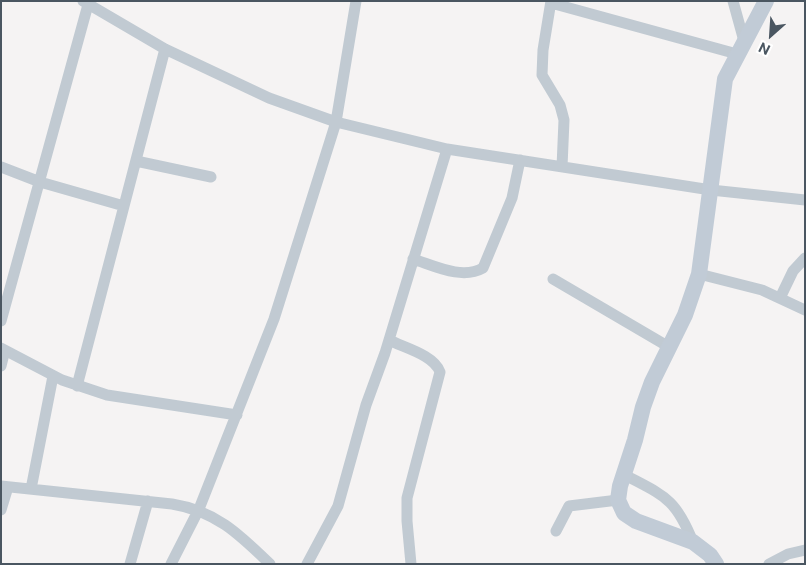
<!DOCTYPE html>
<html>
<head>
<meta charset="utf-8">
<style>
  body { margin:0 }
  #map { position:relative; width:806px; height:565px; overflow:hidden; background:#f5f3f3; font-family:"Public Sans",sans-serif }
  canvas { display:block }
  .frame { position:absolute; inset:0; border:2px solid #4a5661; pointer-events:none }
  .north { position:absolute; left:746px; top:10px; width:50px; height:50px; -webkit-text-stroke:4px #fff; paint-order:stroke; rotate:206deg; font-size:14px; font-weight:700; line-height:20px; text-align:center; color:#4a5661 }
  .north::after { content:''; display:block; margin:auto; width:18px; height:22px; background:#4a5661; clip-path:polygon(50% 0,100% 100%,50% 72%,0 100%) }
</style>
</head>
<body>
<div id="map">
<canvas width="806" height="565"></canvas>
<div class="frame"></div>
<div class="north">N</div>
</div>
<script>
const context = document.querySelector('canvas').getContext('2d');
context.lineJoin = 'round';
function strokePath(path, color, width, dash) {
  context.strokeStyle = color;
  context.lineWidth = width;
  context.lineCap = dash ? 'butt' : 'round';
  context.setLineDash(dash || []);
  context.stroke(path);
}
strokePath(new Path2D(`
  M83 1 165 49 269 98 336 122 447 149 711 190 805 200
  M551 1 543 50 542 75 560 105 564 120 562 167
  M733 1 744 41
  M551 3 737 54
  M136 161 211 177
  M1 167 40 182 124 206
  M413 259C435 266 462 280 483 268L512 198 520 160
  M699 274 762 290 805 310
  M553 279 669 347
  M780 298 793 271 805 258
  M1 321 89 1
  M389 340C405 348 434 355 440 372L407 498V521L411 564
  M1 348 62 380 107 395 237 415
  M1 366 5 350
  M77 386 165 49
  M623 474C664 496 675 497 693 542
  M1 486 172 504C216 511 239 534 270 564
  M31 489 53 376
  M1 510 8 487
  M556 531 569 506 618 500
  M130 564 148 501
  M171 564 199 509 274 319 336 122 356 1
  M307 564 338 506 366 405 385 353 447 149
  M769 564 788 554 805 550`), '#c1cad2', 11);
strokePath(new Path2D(`
  M716 564 710 555 693 542 636 521 624 513 618 500 620 486 635 440 643 407 652 382 685 315 699 274 725 79 766 1`), '#c1cbd6', 16);
</script>
</body>
</html>
